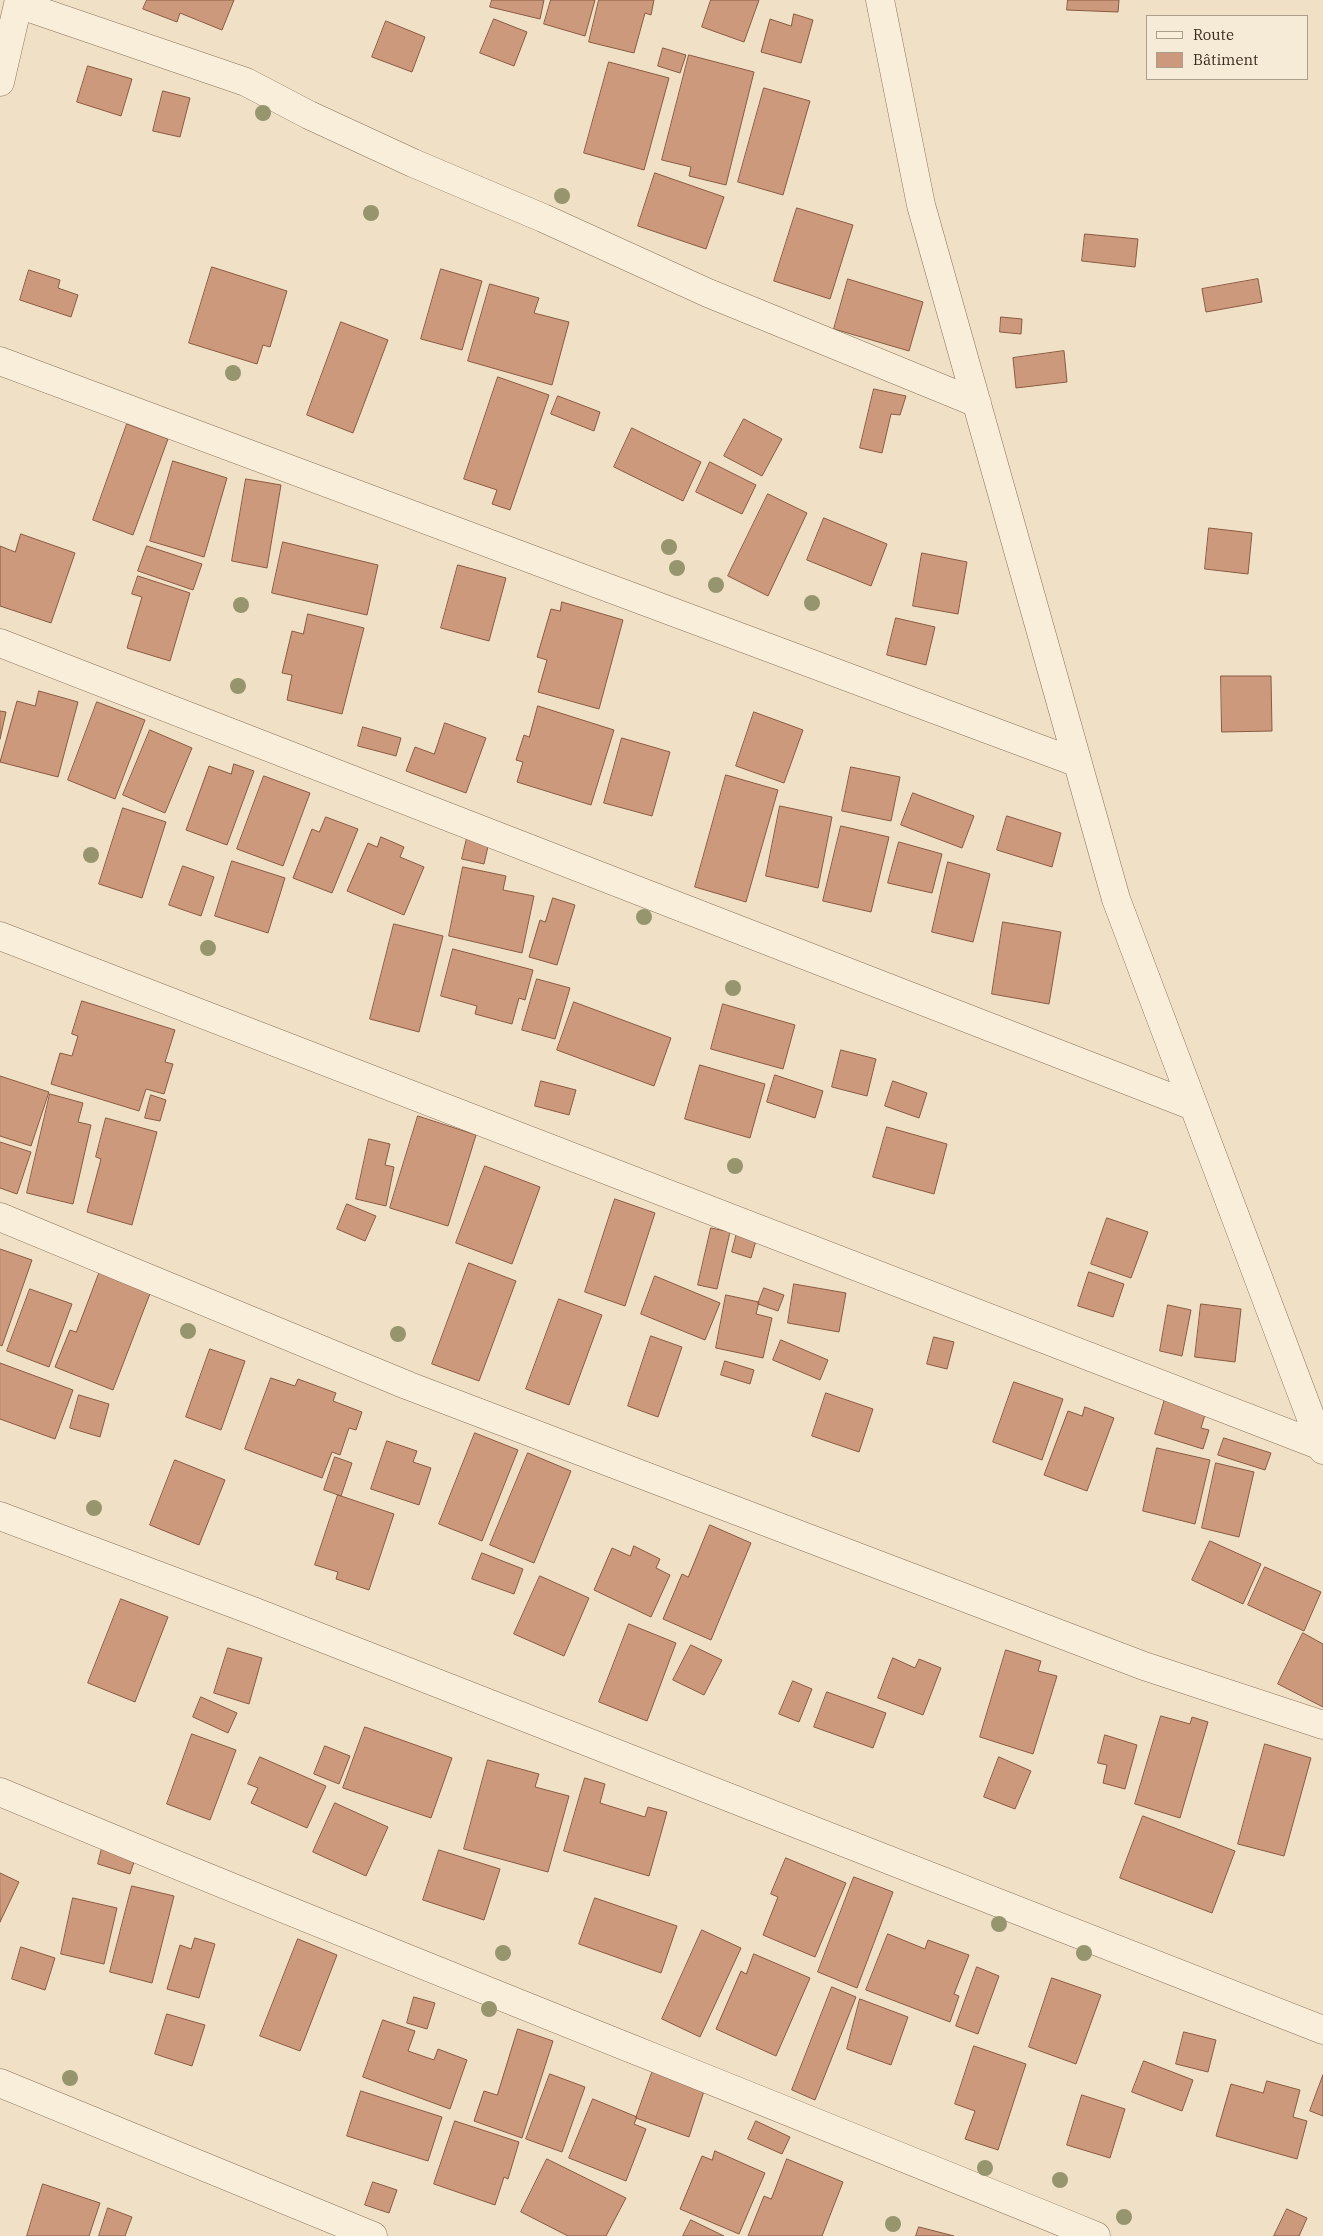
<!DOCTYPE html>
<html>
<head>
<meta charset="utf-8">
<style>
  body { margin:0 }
  #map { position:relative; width:1323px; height:2236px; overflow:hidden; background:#efe0c6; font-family:"IBM Plex Serif",serif }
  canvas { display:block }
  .legend { position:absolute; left:1146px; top:15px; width:162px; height:65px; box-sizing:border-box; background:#f6ebd6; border:1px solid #ab9e8d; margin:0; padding:6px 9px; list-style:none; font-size:15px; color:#3a2b1f }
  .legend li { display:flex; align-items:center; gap:10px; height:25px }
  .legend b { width:25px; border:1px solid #ab9e8d }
</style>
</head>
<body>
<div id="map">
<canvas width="1323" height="2236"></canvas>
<ul class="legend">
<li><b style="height:6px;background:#f9eeda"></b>Route</li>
<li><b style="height:14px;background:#cd997c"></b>Bâtiment</li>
</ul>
</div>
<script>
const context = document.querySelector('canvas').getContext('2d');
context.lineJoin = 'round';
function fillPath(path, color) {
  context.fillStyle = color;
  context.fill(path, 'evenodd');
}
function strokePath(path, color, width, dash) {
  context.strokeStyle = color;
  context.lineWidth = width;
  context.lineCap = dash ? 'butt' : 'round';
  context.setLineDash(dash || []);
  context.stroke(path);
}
const building = new Path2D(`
  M147 0H234L222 30 180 13 177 22 143 9Z
  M492 0H544L540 19 490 7Z
  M551 0H595L585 36 544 24Z
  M599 0H654L651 15 645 13 634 53 589 42Z
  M711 0H759L744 42 702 27Z
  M1068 0H1119L1118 12 1067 10Z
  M794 14 813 20 801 63 761 52 770 19 791 26Z
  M494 19 527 32 514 66 480 53Z
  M386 21 425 37 412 72 372 57Z
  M663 48 686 55 680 73 658 66Z
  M689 55 754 72 726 185 689 176 691 167 662 160Z
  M609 62 669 78 644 170 584 153Z
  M88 66 132 79 121 116 77 102Z
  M764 88 810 101 783 195 738 182Z
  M163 91 190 98 180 137 153 131Z
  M655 173 724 197 706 249 638 226Z
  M797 208 853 225 830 299 774 281Z
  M1085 234 1138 239 1135 267 1082 261Z
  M212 267 287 291 270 347 263 345 257 364 189 343Z
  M441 269 482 281 462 350 421 339Z
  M29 270 60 280 58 288 78 295 71 317 20 300Z
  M848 279 923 302 909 351 834 329Z
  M1258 279 1262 302 1206 312 1202 289Z
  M490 284 539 298 534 313 569 322 552 385 468 361Z
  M1001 317 1022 319 1021 334 1000 332Z
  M341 322 388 340 353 433 307 415Z
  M1064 351 1067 382 1016 388 1013 358Z
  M498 377 549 395 510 510 492 504 497 490 464 479Z
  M874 389 906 396 900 415 891 414 882 453 860 448Z
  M558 396 600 412 594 431 551 414Z
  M744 419 782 439 762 476 724 456Z
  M127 424 168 439 133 535 93 520Z
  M632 428 701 462 683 501 614 467Z
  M173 461 227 478 204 557 150 541Z
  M710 462 756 485 742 514 696 492Z
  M246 479 281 485 267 568 232 561Z
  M768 494 807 513 768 596 728 576Z
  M824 518 887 544 871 586 807 560Z
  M1209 528 1252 533 1248 574 1205 569Z
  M21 534 75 553 51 623 0 606V546L15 552Z
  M283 542 378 565 367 615 272 593Z
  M147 546 202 564 193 590 138 571Z
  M922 553 967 562 958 614 913 606Z
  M458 565 506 578 489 641 441 628Z
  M138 576 190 593 170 661 127 648 142 597 132 594Z
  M562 602 623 620 599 709 538 692 547 660 537 657 551 609 560 611Z
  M308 614 364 628 342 714 287 700 292 675 282 673 292 631 303 634Z
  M896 618 935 627 926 665 887 655Z
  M1221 676H1271L1272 731 1222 732Z
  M39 691 78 702 58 777 0 762 17 701 35 706Z
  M97 702 145 720 115 799 68 780Z
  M538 706 614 730 591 805 517 782 523 762 516 760 524 735 529 737Z
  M0 711 6 712 0 739Z
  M754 712 803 730 784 783 736 766Z
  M445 723 486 738 466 793 406 771 415 747 434 754Z
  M363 727 401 738 396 756 358 746Z
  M150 730 192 748 165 813 123 795Z
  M622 738 670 752 652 816 604 803Z
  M234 764 254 771 227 845 186 830 209 766 231 774Z
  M851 767 900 777 891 821 842 811Z
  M726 775 778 790 746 902 695 887Z
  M264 776 310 793 283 866 237 849Z
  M913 793 974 816 962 848 901 825Z
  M780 806 832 817 818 888 766 876Z
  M123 808 166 822 142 898 99 884Z
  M1007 816 1061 833 1052 867 997 850Z
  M326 817 358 829 332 893 293 878 312 829 319 832Z
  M841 826 889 837 871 912 823 901Z
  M381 837 404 847 400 857 424 867 404 915 347 891 368 843 377 847Z
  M467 838 489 842 484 864 462 859Z
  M899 842 942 854 932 893 888 883Z
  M232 861 285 878 268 933 215 916Z
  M948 862 990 874 973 942 932 932Z
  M183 866 214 877 201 916 169 905Z
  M463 867 506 876 503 890 534 896 522 953 449 936Z
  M553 898 575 905 557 965 529 957 540 920 545 922Z
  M1003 922 1061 932 1049 1004 992 994Z
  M394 924 443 936 419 1032 370 1019Z
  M453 949 533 970 525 1000 519 998 512 1024 475 1014 477 1006 441 996Z
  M537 979 570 988 555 1039 522 1030Z
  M82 1001 175 1030 165 1062 173 1064 164 1094 146 1089 139 1111 51 1084 60 1053 72 1056 78 1036 72 1034Z
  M574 1002 671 1038 654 1086 557 1050Z
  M723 1004 795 1025 783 1069 711 1049Z
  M841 1050 876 1059 867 1096 832 1087Z
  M700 1065 765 1084 750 1138 685 1119Z
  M775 1075 823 1091 815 1118 767 1102Z
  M0 1076 49 1092 31 1146 0 1136Z
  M541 1081 576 1090 569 1115 535 1106Z
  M893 1081 927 1093 919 1118 885 1106Z
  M50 1094 83 1103 78 1122 91 1125 73 1204 27 1193Z
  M151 1095 166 1100 160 1121 145 1118Z
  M418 1116 476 1135 448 1226 390 1208Z
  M106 1118 157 1132 132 1225 87 1212 101 1159 96 1157Z
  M887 1127 947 1144 934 1194 873 1177Z
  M369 1139 390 1144 385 1165 394 1167 386 1206 356 1199Z
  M0 1142 31 1152 17 1194 0 1188Z
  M485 1166 540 1187 512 1264 456 1243Z
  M615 1199 655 1213 625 1306 585 1292Z
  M347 1204 376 1216 365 1241 337 1229Z
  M1107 1218 1148 1232 1131 1278 1091 1264Z
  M739 1225 759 1230 751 1258 732 1252Z
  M711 1228 730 1232 717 1289 698 1285Z
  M0 1249 32 1260 2 1346 0 1345Z
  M469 1263 516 1281 479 1381 432 1364Z
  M100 1271 151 1291 113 1390 55 1367 70 1330 76 1332Z
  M1089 1272 1124 1284 1113 1317 1078 1306Z
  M655 1276 720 1303 705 1340 641 1314Z
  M794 1284 846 1293 839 1332 788 1323Z
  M764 1288 784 1295 778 1311 758 1304Z
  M30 1289 72 1304 49 1367 7 1351Z
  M726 1295 759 1302 756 1314 772 1318 763 1358 716 1348Z
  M559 1299 602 1315 569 1405 526 1389Z
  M1201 1304 1241 1309 1235 1362 1195 1357Z
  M1168 1305 1191 1310 1182 1356 1160 1351Z
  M651 1336 682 1347 658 1417 628 1406Z
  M934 1337 954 1342 947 1369 927 1364Z
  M781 1340 828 1360 820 1380 773 1360Z
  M210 1349 245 1361 221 1430 186 1417Z
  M725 1361 754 1370 750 1384 721 1375Z
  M0 1363 73 1390 55 1439 0 1419Z
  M271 1378 295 1386 298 1379 336 1393 333 1401 362 1412 356 1430 349 1428 340 1455 332 1452 322 1478 245 1449Z
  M1014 1382 1063 1399 1042 1460 993 1442Z
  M826 1393 873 1409 859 1452 812 1436Z
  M79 1395 109 1404 100 1437 70 1428Z
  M1166 1395 1207 1408 1201 1428 1209 1430 1203 1449 1155 1434Z
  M1085 1407 1114 1418 1087 1491 1044 1475 1068 1411 1082 1416Z
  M475 1433 518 1450 482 1541 439 1524Z
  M1224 1438 1271 1453 1265 1470 1218 1455Z
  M387 1441 417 1451 413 1462 431 1468 419 1505 371 1489Z
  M1157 1448 1210 1460 1195 1524 1143 1511Z
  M528 1453 571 1471 534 1563 490 1545Z
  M335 1457 352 1463 341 1496 324 1490Z
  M175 1460 225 1480 199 1545 150 1525Z
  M1216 1463 1254 1472 1239 1537 1202 1528Z
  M338 1495 394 1514 369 1590 336 1579 338 1572 315 1565Z
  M710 1525 751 1543 711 1640 663 1619 682 1574 688 1577Z
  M1210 1541 1261 1564 1243 1604 1192 1580Z
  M634 1546 660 1559 656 1568 670 1575 651 1617 594 1590 612 1548 630 1556Z
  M482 1553 523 1569 514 1594 472 1579Z
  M1265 1567 1321 1592 1304 1631 1248 1605Z
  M540 1576 589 1598 564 1656 514 1634Z
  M121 1599 168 1617 135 1702 88 1683Z
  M629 1624 676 1643 647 1721 599 1702Z
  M1303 1633 1323 1644V1707L1278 1684Z
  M691 1645 722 1660 704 1695 673 1680Z
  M228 1648 262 1658 249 1704 214 1693Z
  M1006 1650 1041 1661 1038 1671 1057 1676 1033 1754 980 1737Z
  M893 1658 915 1668 919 1659 941 1668 923 1715 878 1698Z
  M793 1681 812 1689 799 1722 779 1714Z
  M827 1692 886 1713 873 1748 814 1727Z
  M201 1697 237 1713 228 1733 193 1717Z
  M1161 1716 1190 1724 1192 1717 1208 1722 1180 1818 1135 1804Z
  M365 1727 452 1758 431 1818 343 1788Z
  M192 1734 236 1750 210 1820 167 1804Z
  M1105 1735 1137 1745 1125 1789 1103 1783 1107 1765 1098 1763Z
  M1265 1744 1311 1758 1284 1856 1238 1844Z
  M325 1746 350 1756 339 1784 314 1774Z
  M260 1757 326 1786 307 1828 251 1803 258 1788 248 1784Z
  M999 1757 1031 1771 1015 1809 984 1797Z
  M488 1760 539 1774 535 1787 569 1796 548 1872 464 1849Z
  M585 1778 605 1784 600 1803 645 1817 648 1807 667 1812 649 1876 564 1851Z
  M335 1803 388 1827 366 1876 313 1852Z
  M1143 1816 1235 1851 1212 1913 1120 1878Z
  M102 1848 135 1859 130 1874 98 1864Z
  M439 1850 500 1869 484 1920 423 1900Z
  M786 1858 846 1883 815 1957 763 1935 778 1897 771 1894Z
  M0 1873 19 1882 0 1922Z
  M854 1877 893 1892 857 1988 818 1972Z
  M132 1886 174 1896 152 1983 110 1972Z
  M73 1898 117 1908 104 1964 61 1954Z
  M595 1898 677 1926 661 1973 579 1944Z
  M702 1930 741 1948 700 2037 662 2019Z
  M888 1934 925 1949 928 1940 969 1955 954 1994 959 1996 950 2022 866 1990Z
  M195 1938 215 1944 199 1998 167 1989 180 1945 191 1949Z
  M298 1939 337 1955 300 2051 260 2036Z
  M21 1947 55 1958 45 1990 12 1979Z
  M754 1954 810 1978 776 2056 716 2029 741 1971 746 1974Z
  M977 1967 999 1976 978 2034 956 2026Z
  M1052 1978 1101 1995 1076 2064 1029 2047Z
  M832 1987 856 1997 815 2100 792 2090Z
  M414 1997 435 2003 427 2029 407 2023Z
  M860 1999 908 2017 891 2065 847 2049Z
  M167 2014 205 2025 192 2066 155 2054Z
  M383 2020 415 2031 408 2051 434 2060 438 2049 467 2060 450 2109 363 2077Z
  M518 2029 553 2041 522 2138 474 2121 484 2091 497 2095Z
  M1184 2032 1216 2040 1208 2072 1176 2064Z
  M974 2046 1026 2064 998 2150 965 2139 975 2111 955 2104Z
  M1144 2061 1193 2080 1182 2111 1132 2092Z
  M653 2070 705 2088 689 2137 636 2118Z
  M550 2074 585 2087 562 2152 526 2139Z
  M1323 2075V2116L1310 2111Z
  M1267 2081 1300 2090 1293 2117 1307 2121 1297 2159 1216 2136 1231 2084 1263 2093Z
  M361 2091 442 2117 428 2161 347 2136Z
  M1082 2095 1125 2109 1110 2158 1067 2145Z
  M593 2099 637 2117 634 2124 646 2129 626 2181 569 2158Z
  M455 2121 519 2142 508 2179 504 2177 495 2205 434 2184Z
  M756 2121 790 2137 782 2154 748 2139Z
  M715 2151 765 2173 739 2234 680 2209 702 2156 712 2160Z
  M547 2159 626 2198 606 2236H568L521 2212Z
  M787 2159 843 2182 822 2236H748L764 2196 771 2199Z
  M373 2182 397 2190 389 2213 365 2205Z
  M43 2184 100 2203 89 2236H27Z
  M108 2208 132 2217 125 2236H99Z
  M1287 2209 1307 2218 1299 2236H1274Z
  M691 2220 724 2236H683Z
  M919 2227 954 2236H916Z`);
fillPath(building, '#cd997c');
strokePath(building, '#8a5a41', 1);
const minor = new Path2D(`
  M880 0 921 205 1116 899 1323 1450
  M18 4 246 82 309 115 413 163 543 218 708 293 977 403
  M0 82 19 0
  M0 361 1078 763
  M0 643 1193 1106
  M0 936 1321 1446
  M0 1217 409 1386 1144 1666 1323 1725
  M0 1516 253 1611 1323 2030
  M0 1792C364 1944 731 2087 1096 2236
  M0 2083 373 2236`);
strokePath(minor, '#8a725b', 29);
strokePath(minor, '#f9eeda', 28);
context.fillStyle = '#96956e';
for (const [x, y] of [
  [263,113],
  [562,196],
  [371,213],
  [233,373],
  [669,547],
  [677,568],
  [716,585],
  [812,603],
  [241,605],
  [238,686],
  [91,855],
  [644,917],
  [208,948],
  [733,988],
  [735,1166],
  [188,1331],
  [398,1334],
  [94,1508],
  [999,1924],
  [503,1953],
  [1084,1953],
  [489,2009],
  [70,2078],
  [985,2168],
  [1060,2180],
  [1124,2217],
  [893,2224]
]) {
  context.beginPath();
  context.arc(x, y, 8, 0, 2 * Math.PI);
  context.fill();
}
</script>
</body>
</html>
